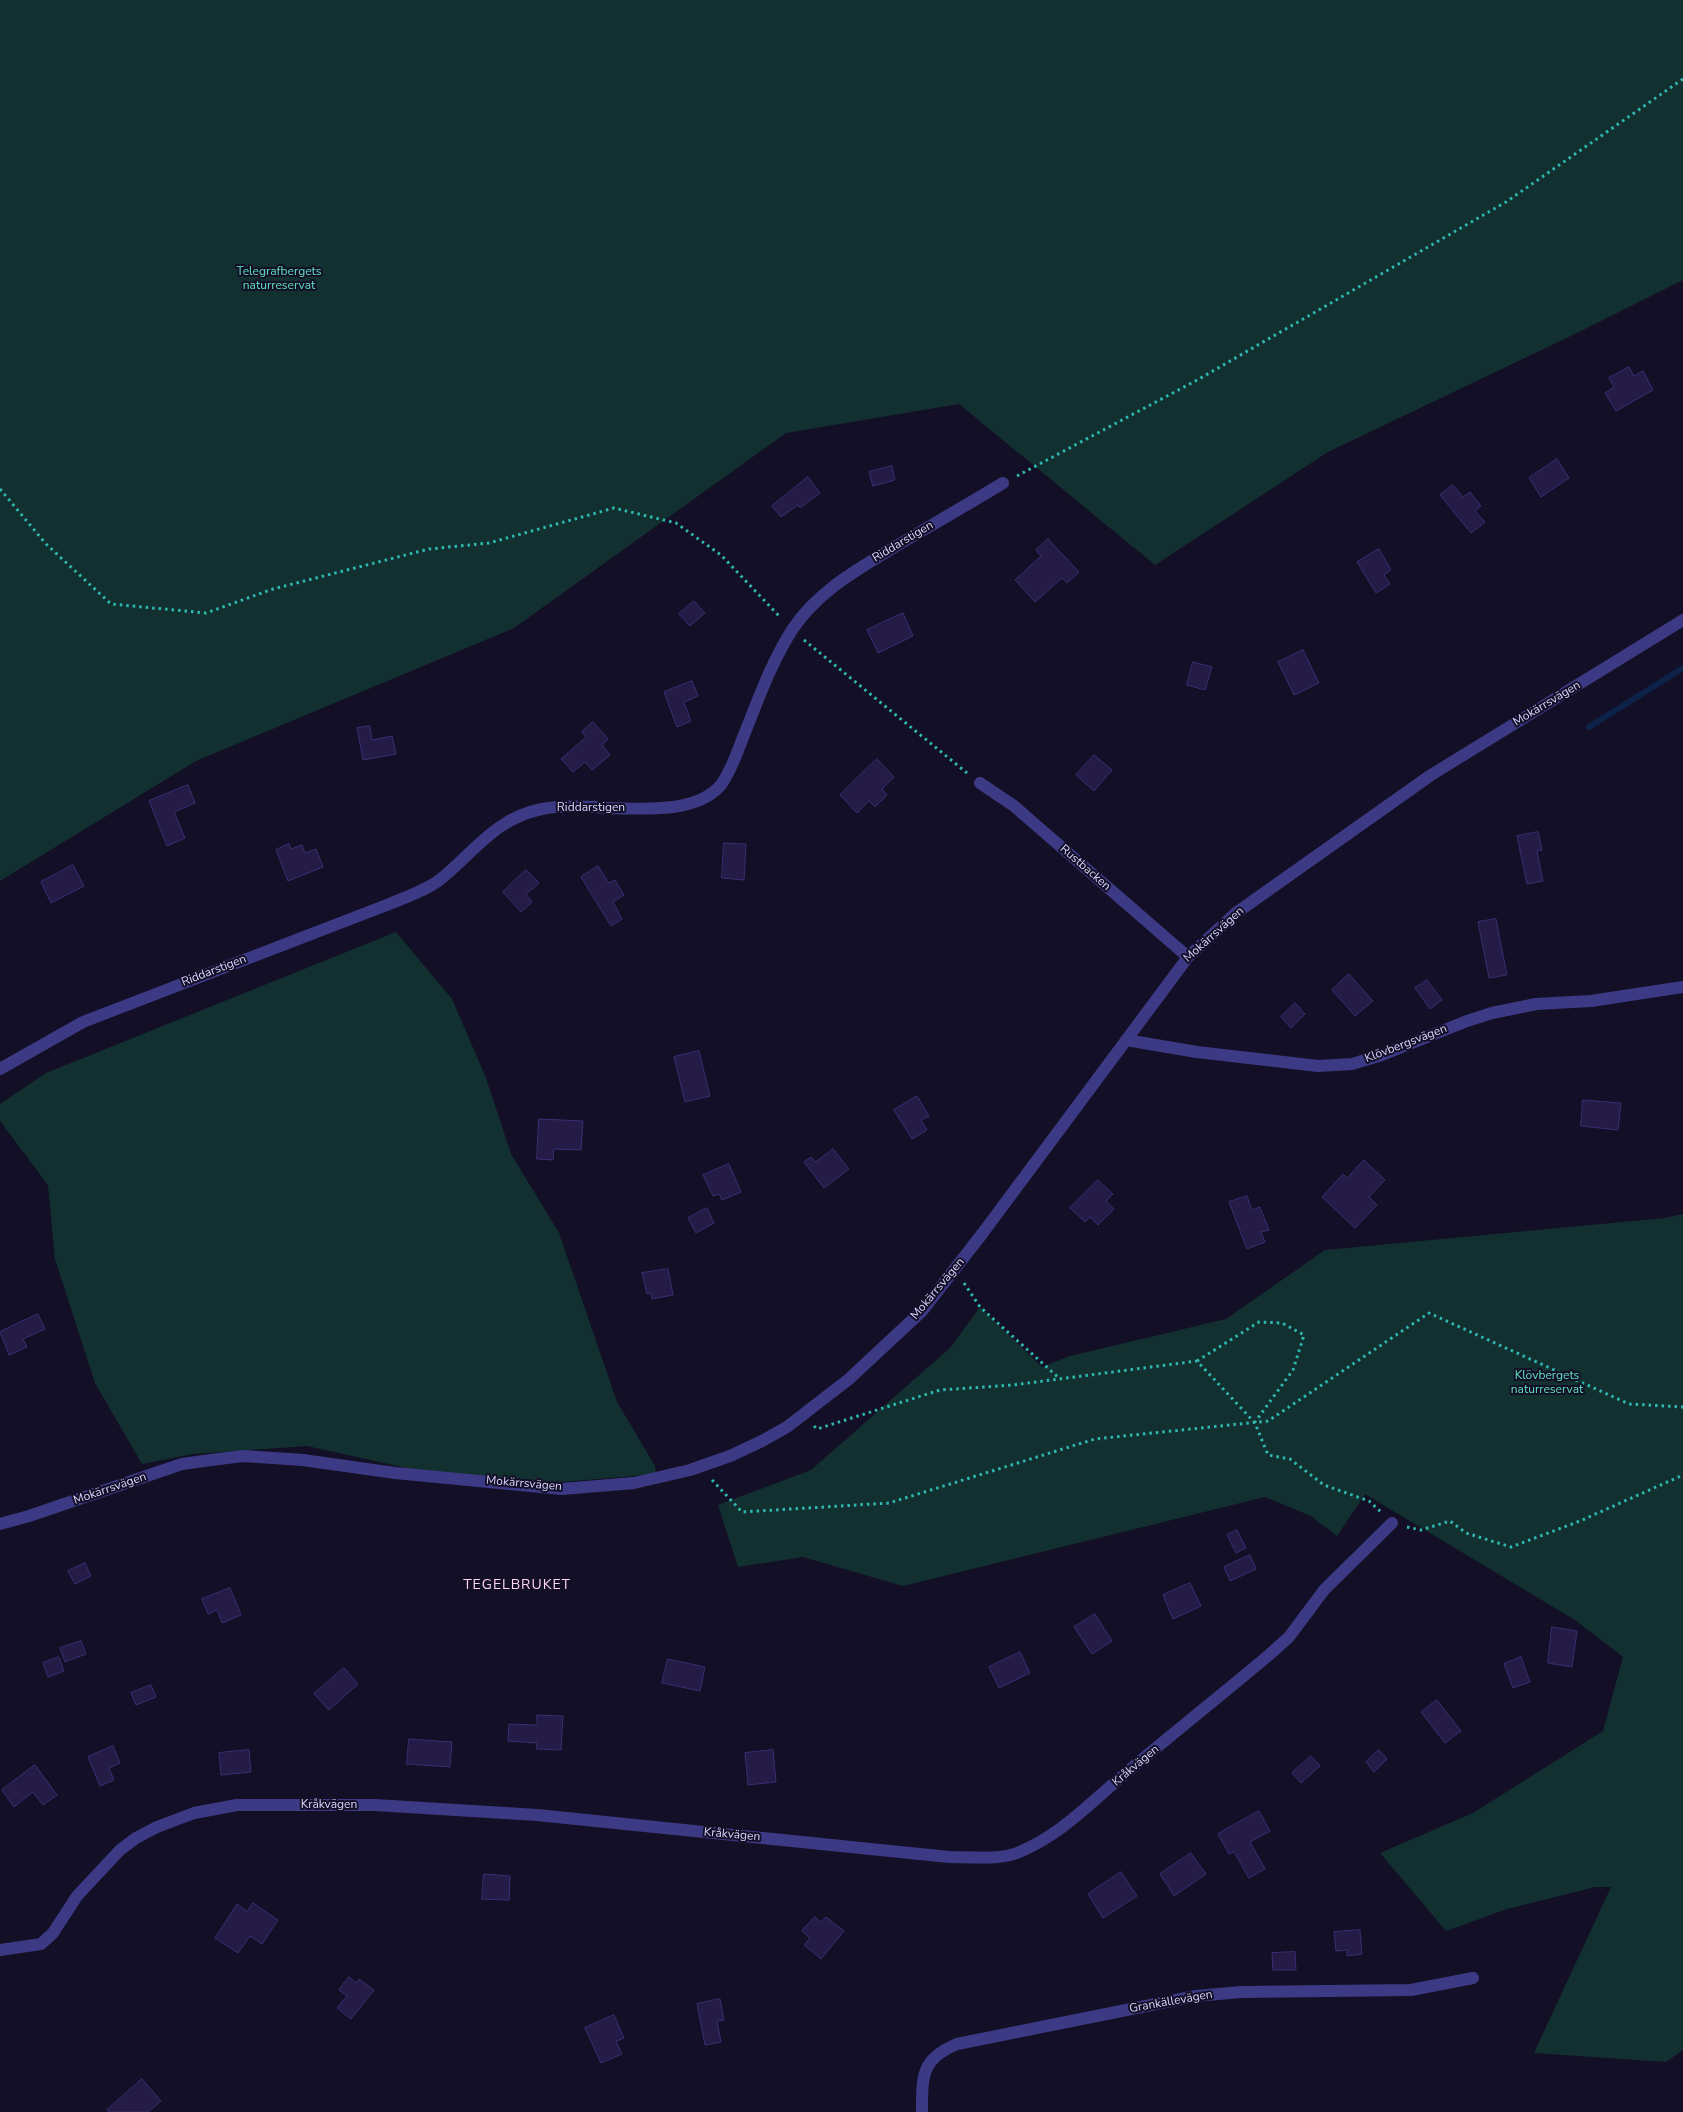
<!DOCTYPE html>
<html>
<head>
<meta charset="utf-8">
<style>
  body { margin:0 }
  canvas { display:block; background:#130f26 }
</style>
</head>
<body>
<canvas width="1683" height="2112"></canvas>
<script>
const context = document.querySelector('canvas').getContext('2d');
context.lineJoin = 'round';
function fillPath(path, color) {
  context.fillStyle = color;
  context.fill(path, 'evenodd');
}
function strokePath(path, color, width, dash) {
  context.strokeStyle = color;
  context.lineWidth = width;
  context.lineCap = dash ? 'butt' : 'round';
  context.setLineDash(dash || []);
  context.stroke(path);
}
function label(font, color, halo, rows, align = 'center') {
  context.font = font + ' "Nunito Sans",sans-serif';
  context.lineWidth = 4;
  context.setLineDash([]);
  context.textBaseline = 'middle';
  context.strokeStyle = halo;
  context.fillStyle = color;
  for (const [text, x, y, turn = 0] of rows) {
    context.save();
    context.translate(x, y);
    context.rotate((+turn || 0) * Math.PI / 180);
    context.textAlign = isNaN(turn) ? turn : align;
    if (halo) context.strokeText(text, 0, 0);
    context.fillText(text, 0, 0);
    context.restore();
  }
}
fillPath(new Path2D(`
  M0 0H1683V280L1577 333 1328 452 1155 565 959 404 786 433 514 628 196 761 0 881Z
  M396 932 452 999 486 1078 511 1154 559 1233 617 1402 655 1466 656 1474 563 1482 425 1472 307 1446 193 1454 142 1464 95 1383 55 1259 48 1185 0 1121V1104L46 1073Z
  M1683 1214V2050L1666 2062 1534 2053 1611 1887H1595L1507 1909 1446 1931 1380 1853 1473 1813 1603 1731 1623 1657 1575 1620 1365 1494 1337 1536 1311 1516 1265 1497 903 1586 803 1557 738 1567 718 1505 811 1470 950 1348 980 1307 1042 1367 1070 1356 1226 1319 1325 1250 1665 1218Z`), '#12302f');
strokePath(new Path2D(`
  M1589 727 1683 668`), '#0c2248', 6);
const building = new Path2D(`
  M1629 367 1634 376 1643 371 1653 390 1616 411 1605 393 1614 387 1609 378Z
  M1557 459 1569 478 1541 497 1529 478Z
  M892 466 895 480 873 486 869 472Z
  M808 477 820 493 800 508 798 505 781 517 772 506Z
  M1453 485 1463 497 1470 492 1481 506 1475 511 1485 522 1471 533 1440 495Z
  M1048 539 1079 572 1067 583 1062 578 1035 602 1015 580 1041 556 1036 550Z
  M1379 549 1391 570 1384 575 1390 584 1376 593 1357 562Z
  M694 601 705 613 690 626 679 614Z
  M903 613 913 636 878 653 867 630Z
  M1303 650 1319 683 1294 695 1278 662Z
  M1193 662 1212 667 1205 690 1187 685Z
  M692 681 698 696 684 702 691 721 677 727 664 692Z
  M593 722 608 739 602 745 610 755 592 770 585 762 573 772 561 759 586 737 582 732Z
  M370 726 372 740 392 736 396 754 363 760 357 728Z
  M1094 755 1112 770 1094 791 1076 775Z
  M877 759 894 777 882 789 887 795 875 807 869 801 857 813 840 795Z
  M188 785 195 803 174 812 185 838 167 846 149 801Z
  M1538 832 1542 850 1537 851 1543 881 1527 884 1517 836Z
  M724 843 746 844 744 880 722 878Z
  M289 844 291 849 302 845 305 853 316 849 323 867 288 881 276 850Z
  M73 865 84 886 51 903 41 882Z
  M598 866 609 883 615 880 624 895 613 902 622 919 611 926 581 877Z
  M526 870 539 883 526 894 532 902 521 912 503 892Z
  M1496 919 1507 975 1489 978 1478 922Z
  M1349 974 1373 1001 1355 1016 1332 990Z
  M1427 980 1442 1000 1430 1009 1415 988Z
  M1295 1003 1305 1014 1291 1028 1281 1017Z
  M699 1051 710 1096 685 1102 674 1057Z
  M917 1096 929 1116 921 1120 927 1130 912 1139 894 1110Z
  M1583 1100 1621 1103 1618 1130 1581 1126Z
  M539 1119 583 1121 581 1150 554 1149 553 1160 537 1159Z
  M833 1149 849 1169 824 1188 804 1162 811 1157 815 1162Z
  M1364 1160 1385 1180 1369 1197 1377 1205 1355 1228 1322 1197 1343 1174 1347 1178Z
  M729 1164 741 1192 722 1200 719 1194 713 1196 703 1175Z
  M1098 1180 1113 1194 1106 1201 1114 1209 1098 1225 1090 1217 1085 1222 1070 1208Z
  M1247 1196 1252 1210 1260 1207 1269 1230 1261 1232 1265 1242 1247 1249 1229 1202Z
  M707 1208 714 1223 696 1233 688 1218Z
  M668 1269 673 1295 652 1299 651 1293 647 1294 642 1273Z
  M38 1314 45 1329 23 1339 27 1347 9 1355 0 1332Z
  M1237 1530 1246 1548 1236 1553 1227 1535Z
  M1250 1555 1256 1569 1230 1581 1224 1567Z
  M85 1563 91 1576 75 1584 68 1571Z
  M1190 1583 1201 1606 1173 1619 1163 1595Z
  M230 1588 241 1615 222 1623 217 1610 208 1614 202 1599Z
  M1095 1614 1112 1641 1092 1654 1074 1627Z
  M1552 1627 1577 1631 1572 1667 1548 1663Z
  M81 1641 86 1654 65 1662 60 1648Z
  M1020 1652 1030 1673 999 1688 989 1667Z
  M59 1657 64 1671 48 1677 43 1663Z
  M1521 1657 1530 1682 1513 1688 1504 1664Z
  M668 1659 705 1667 700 1691 662 1683Z
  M344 1668 358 1684 329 1710 314 1694Z
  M151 1685 156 1697 136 1705 131 1693Z
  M1437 1700 1461 1731 1445 1743 1421 1712Z
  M537 1715 563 1716 561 1750 536 1749 537 1743 508 1741 509 1724 537 1725Z
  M409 1739 452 1742 450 1767 407 1764Z
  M113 1746 120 1763 109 1768 114 1780 100 1786 88 1757Z
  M249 1750 251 1772 221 1775 219 1753Z
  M773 1750 776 1782 748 1785 745 1753Z
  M1379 1750 1387 1759 1374 1772 1366 1762Z
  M1311 1756 1320 1766 1301 1783 1292 1773Z
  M35 1765 57 1795 43 1805 33 1792 14 1807 2 1790Z
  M1259 1811 1270 1831 1250 1842 1265 1869 1249 1878 1234 1852 1229 1854 1218 1834Z
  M1191 1853 1206 1874 1174 1896 1160 1874Z
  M1121 1872 1137 1896 1103 1918 1088 1894Z
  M484 1874 510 1876 509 1900 482 1899Z
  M253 1903 278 1920 262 1944 250 1936 238 1953 215 1938 237 1904 247 1911Z
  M815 1917 821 1922 826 1917 844 1931 821 1959 804 1945 810 1938 802 1931Z
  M1360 1930 1362 1954 1347 1956V1950L1336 1951 1334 1932Z
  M1295 1952 1296 1970H1273L1272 1953Z
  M349 1977 356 1983 359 1979 374 1990 351 2019 337 2008 347 1996 339 1990Z
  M720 1999 724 2020 717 2021 721 2042 705 2045 697 2004Z
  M614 2015 624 2038 616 2041 622 2054 601 2063 585 2028Z
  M142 2079 161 2101 148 2112H109L107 2110Z`);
fillPath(building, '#241b47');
strokePath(building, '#3b2d73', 1);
strokePath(new Path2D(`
  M1017 476 1199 379 1506 202 1683 79
  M0 489 46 544 111 604 206 613 273 589 429 549 489 543 614 508 676 523 721 555 781 618
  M804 640 967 773
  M964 1283 980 1307 1060 1379
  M1197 1361 1259 1322 1282 1323 1304 1335 1293 1370 1255 1422
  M814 1426 817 1429 940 1390 1013 1385 1197 1361 1255 1423 1268 1455 1290 1459 1324 1485 1369 1501 1381 1512
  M712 1480 742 1512 889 1503 1095 1439 1268 1421 1429 1313 1629 1404 1683 1407
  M1407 1527 1421 1530 1450 1521 1466 1533 1511 1547 1580 1521 1683 1475`), '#2fb8b0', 3, [2.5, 4]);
strokePath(new Path2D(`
  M980 783 1014 806 1188 957
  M1126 1040 1197 1052 1318 1066 1352 1064 1382 1055 1467 1021 1492 1013 1536 1004 1591 1001 1683 987
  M0 1069 83 1022 392 903C408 896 429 889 442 878 476 850 496 818 542 809 591 799 684 826 720 786 730 774 738 750 744 735 758 700 771 663 792 630 819 589 862 567 903 542 937 522 970 503 1003 483
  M0 1524 29 1516 182 1464 211 1460 243 1456 303 1460 395 1473 562 1489 634 1483 690 1470 730 1456 762 1441 787 1427 849 1379 922 1311 982 1234 1188 957 1236 913 1431 775 1683 620
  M0 1950 41 1944 53 1933 77 1896 120 1850 136 1838 157 1827 194 1813 237 1805H375L537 1815 949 1857C968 1857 999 1860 1017 1853 1059 1836 1086 1807 1120 1778 1170 1736 1220 1696 1269 1655L1289 1637 1324 1590 1392 1523
  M922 2112C922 2076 921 2059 957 2044L1196 1996 1241 1992 1411 1990 1473 1978`), '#3d3a85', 12);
label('12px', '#5fe0c0', '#130f26', [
  ["Telegrafbergets",279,272],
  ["naturreservat",279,286],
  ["Klövbergets",1547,1376],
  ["naturreservat",1547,1390]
]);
label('12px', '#d9d4ff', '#130f26', [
  ["Riddarstigen",903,542,-31],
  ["Mokärrsvägen",1547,704,-31],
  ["Riddarstigen",591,808],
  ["Rustbacken",1085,868,41],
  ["Mokärrsvägen",1214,935,-42],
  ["Riddarstigen",214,971,-21],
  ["Klövbergsvägen",1406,1044,-21],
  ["Mokärrsvägen",938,1289,-50],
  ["Mokärrsvägen",524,1484,5],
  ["Mokärrsvägen",110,1489,-19],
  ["Kråkvägen",1136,1766,-40],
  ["Kråkvägen",329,1805],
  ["Kråkvägen",732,1835,5],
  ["Grankällevägen",1171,2002,-10]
]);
context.letterSpacing = '1px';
label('14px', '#ffd6f0', '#130f26', [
  ["TEGELBRUKET",517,1586]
]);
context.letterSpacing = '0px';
</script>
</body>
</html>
